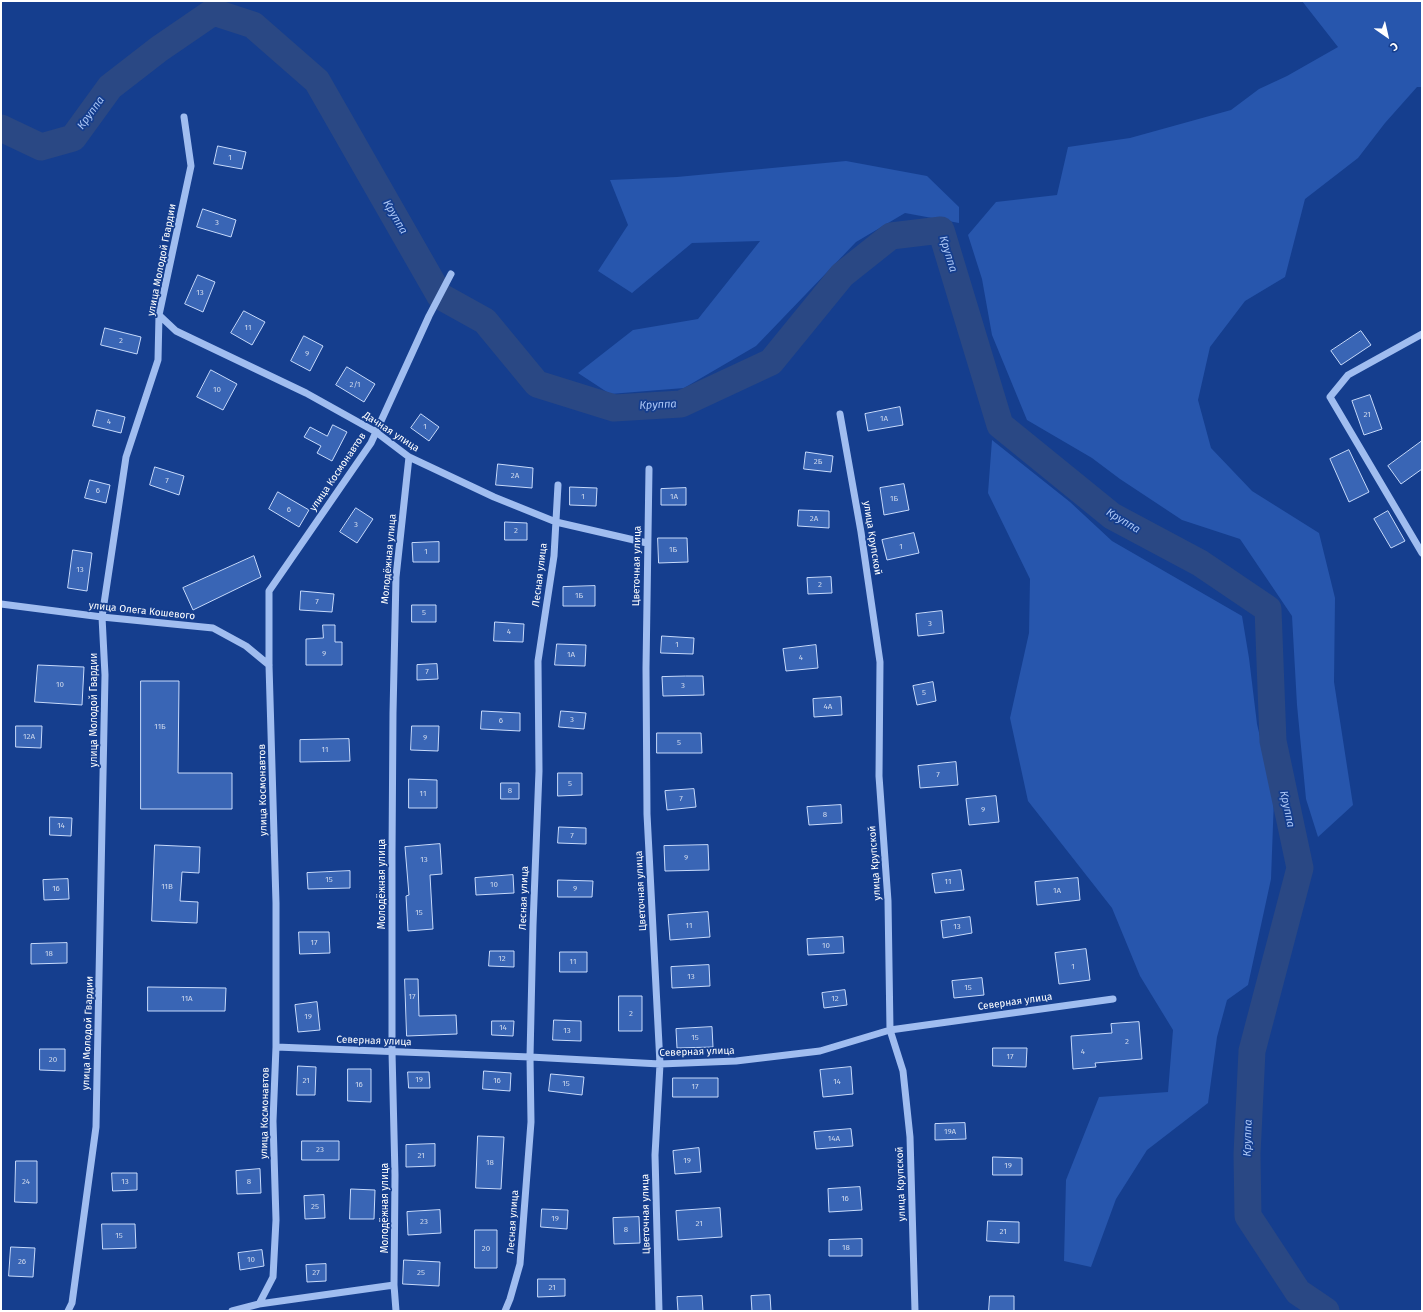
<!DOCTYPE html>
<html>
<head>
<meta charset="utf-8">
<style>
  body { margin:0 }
  #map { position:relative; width:1423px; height:1312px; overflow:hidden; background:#153e8e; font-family:"Fira Sans",sans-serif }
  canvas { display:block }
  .frame { position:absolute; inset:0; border:2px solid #fff; pointer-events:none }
  .north { position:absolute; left:1367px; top:16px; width:40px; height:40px; -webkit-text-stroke:3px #153e8e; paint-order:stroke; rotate:146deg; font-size:11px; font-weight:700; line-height:16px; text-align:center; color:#fff }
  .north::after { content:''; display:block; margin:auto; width:14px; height:18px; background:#fff; clip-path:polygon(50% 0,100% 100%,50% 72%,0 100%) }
</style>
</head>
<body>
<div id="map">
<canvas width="1423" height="1312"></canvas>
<div class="frame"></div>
<div class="north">С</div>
</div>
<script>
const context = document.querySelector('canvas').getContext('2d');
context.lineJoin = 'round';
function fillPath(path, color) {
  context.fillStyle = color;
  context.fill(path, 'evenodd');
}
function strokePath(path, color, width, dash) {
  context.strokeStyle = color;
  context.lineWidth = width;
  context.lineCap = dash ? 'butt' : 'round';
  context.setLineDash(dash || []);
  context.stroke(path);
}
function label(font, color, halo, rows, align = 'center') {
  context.font = font + ' "Fira Sans",sans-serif';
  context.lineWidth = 3.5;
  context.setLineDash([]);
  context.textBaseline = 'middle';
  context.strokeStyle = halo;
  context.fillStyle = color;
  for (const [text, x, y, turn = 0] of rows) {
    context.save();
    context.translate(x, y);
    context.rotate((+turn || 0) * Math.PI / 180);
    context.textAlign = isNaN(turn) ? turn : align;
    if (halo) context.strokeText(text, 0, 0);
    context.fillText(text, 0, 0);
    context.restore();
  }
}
fillPath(new Path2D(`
  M1302 1H1422V87H1417L1385 123 1358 158 1305 199 1285 277 1245 301 1210 347 1198 400 1211 448 1252 491 1319 533 1335 598 1334 682 1353 805 1318 837 1306 799 1297 705 1292 616 1240 539 1182 520 1120 479 1092 458 1027 420 992 335 982 279 968 235 996 202 1057 195 1068 147 1130 138 1231 110 1259 89 1287 76 1338 47Z
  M846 161 927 176 959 207V223L905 213 856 242 756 346 684 388 610 394 578 373 633 330 698 319 760 241 692 243 632 293 598 271 628 225 610 180 677 177Z
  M992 440 1070 502 1112 541 1242 616 1249 658 1257 724 1274 798 1271 879 1248 985 1227 1000 1217 1037 1208 1103 1147 1150 1116 1199 1091 1267 1064 1261 1066 1180 1099 1097 1168 1092 1173 1030 1140 976 1112 908 1028 801 1010 718 1029 633 1030 579 988 493Z`), '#2756ad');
strokePath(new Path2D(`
  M1 128 41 147 73 138 110 87 159 49 213 12 253 25 317 81 440 296 485 321 537 384 614 408 681 404 771 362 842 275 891 236 941 230 1000 425 1112 516 1200 563 1268 609 1273 741 1300 868 1252 1051 1247 1154 1248 1216 1298 1292 1326 1311`), '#2a4884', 27);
const building = new Path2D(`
  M218 146 246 152 242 169 214 164Z
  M203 209 236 220 231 237 197 227Z
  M198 275 215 282 203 312 185 304Z
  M244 311 265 322 252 345 231 333Z
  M105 328 141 337 137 354 101 345Z
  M1361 331 1371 345 1341 365 1331 351Z
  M304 336 323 346 310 371 291 361Z
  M347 367 375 384 364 402 336 385Z
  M211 370 237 384 223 410 197 397Z
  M1370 395 1382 429 1364 435 1352 401Z
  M900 407 903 425 868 431 865 414Z
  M97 410 125 417 121 433 93 426Z
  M421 414 439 427 429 441 411 428Z
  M333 425 347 432 332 461 317 453 321 446 304 437 310 427 327 436Z
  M1422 441V469L1401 484 1388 466Z
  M1349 450 1369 492 1349 502 1330 459Z
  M806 452 833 456 831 472 804 469Z
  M498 464 533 468 532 488 496 485Z
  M155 467 184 476 179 495 150 485Z
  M90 480 110 485 106 503 85 498Z
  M904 484 909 510 884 515 880 488Z
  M570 487 597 488 596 506 570 505Z
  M686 488V505H661V489Z
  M278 492 309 510 299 527 269 509Z
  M356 508 373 519 357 543 340 532Z
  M799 510 829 511V528L798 526Z
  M1388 511 1405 541 1391 548 1374 519Z
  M505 522 527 523V540H505Z
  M914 533 919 553 887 560 882 540Z
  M658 538H687L688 562 659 563Z
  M439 542V562H413L412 543Z
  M73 550 92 553 87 591 68 588Z
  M254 556 261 577 193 610 183 588Z
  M831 577 832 593 808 594 807 578Z
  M595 586V606H563V587Z
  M301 591 334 594 332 612 300 610Z
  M412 605H436V622H412Z
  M942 611 944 633 918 636 916 614Z
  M495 622 524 624 523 642 494 641Z
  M323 625H335V642H342V665H306V639L323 638Z
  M662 636 694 638 693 654 661 653Z
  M557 644 586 645 585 666 555 665Z
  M816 645 818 668 786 671 783 649Z
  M437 664 438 679 417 680V665Z
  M38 665 84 667 82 705 35 702Z
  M686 676H703L704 695 663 696 662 677Z
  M141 681H179L178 773H232V809H141Z
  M933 682 936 701 917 705 913 686Z
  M841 697 842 715 814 717 813 699Z
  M482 711 520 713V731L481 729Z
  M561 711 586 713 584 729 559 727Z
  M16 726H42L41 748 16 747Z
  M412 726H439L438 751 411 750Z
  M657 733H701L702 753H657Z
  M349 739 350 761 300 762V740Z
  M956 762 958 785 920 788 918 766Z
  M558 773H582V795L558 796Z
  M409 779 437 780V808H409Z
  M501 783H519V799H501Z
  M694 789 696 807 667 810 665 791Z
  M996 796 999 822 969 825 966 799Z
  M841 805 842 823 809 825 807 807Z
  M50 817 72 818 71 836 50 835Z
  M559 827 586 828V844L558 843Z
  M440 844 442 874 430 875 433 929 408 931 406 896 409 895 405 847Z
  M155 845 200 847 199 873 182 872 180 901 198 902 197 923 152 921Z
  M708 845 709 870 665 871 664 846Z
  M961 870 964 890 935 893 932 874Z
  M350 871V888L308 889 307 873Z
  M513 875 514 893 476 895 475 878Z
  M1078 878 1080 900 1037 905 1035 882Z
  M68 879 69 899 44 900 43 880Z
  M558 880 593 881 592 897H558Z
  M708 912 710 937 670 940 668 915Z
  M970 917 972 933 943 938 941 921Z
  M299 932H329L330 953 300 954Z
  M843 937 844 953 808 955 807 939Z
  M67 943V963L31 964V944Z
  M1086 949 1090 980 1059 984 1055 953Z
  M490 951H514V967L489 966Z
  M560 952H587V972H560Z
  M709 965 710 986 672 988 671 967Z
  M982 978 984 995 954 998 952 981Z
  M405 979H418L419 1016 456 1015 457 1034 407 1036Z
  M148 987 226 988 225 1011H148Z
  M845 990 847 1005 824 1008 822 993Z
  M619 996H642V1031H619Z
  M317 1002 320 1030 298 1032 295 1005Z
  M554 1020 581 1021V1041L553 1040Z
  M492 1021H514L513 1036 492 1035Z
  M1139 1022 1142 1059 1095 1063 1096 1067 1073 1069 1071 1036 1112 1033 1111 1024Z
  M712 1027 713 1047 677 1048 676 1029Z
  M993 1048H1027L1026 1067 993 1066Z
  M40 1049H65V1071L40 1070Z
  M298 1066 316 1067 315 1095H297Z
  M851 1067 853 1094 823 1097 820 1070Z
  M348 1069H371V1102L348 1101Z
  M484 1071 511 1073 510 1091 483 1089Z
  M408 1072H429L430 1088H409Z
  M551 1074 584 1077 582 1095 549 1091Z
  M673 1078H718V1097H673Z
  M965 1123 966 1139 935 1140V1124Z
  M851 1129 853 1146 816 1149 814 1132Z
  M478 1136 504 1137 501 1189 476 1188Z
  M302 1141H339V1160H302Z
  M435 1144V1166L406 1167V1145Z
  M699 1148 701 1172 675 1174 673 1151Z
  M993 1157 1022 1158V1175H993Z
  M16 1161H37V1203L15 1202Z
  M260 1169 261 1193 237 1194 236 1171Z
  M112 1173H137V1190L113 1191Z
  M860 1187 862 1210 829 1212 828 1189Z
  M351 1189 375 1190 374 1219H350Z
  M324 1195 325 1218 305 1219 304 1196Z
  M720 1208 722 1237 678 1240 676 1211Z
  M542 1209 568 1210 567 1229 541 1227Z
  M440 1210 441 1233 408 1235 407 1212Z
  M639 1217 640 1243 614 1244 613 1218Z
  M988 1221 1019 1222V1243L987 1241Z
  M102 1224H135L136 1248 103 1249Z
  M475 1230H497V1268H475Z
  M862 1239V1256H829V1240Z
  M11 1247 35 1248 33 1277 9 1276Z
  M262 1250 264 1266 240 1270 238 1253Z
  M404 1260 440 1262 439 1286 403 1284Z
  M326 1264V1281L307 1282 306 1265Z
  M538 1279H565V1296L538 1297Z
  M770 1295 771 1311H752L751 1296Z
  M702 1296 703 1311H678L677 1297Z
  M990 1296H1014V1311H989Z`);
fillPath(building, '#3965b5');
strokePath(building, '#c7dafb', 1);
strokePath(new Path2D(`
  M159 315 176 331 306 393 376 432 409 457 494 497 556 522 647 543
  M1422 334 1348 375 1330 397 1422 553
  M840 414 861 532 880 662 879 776 888 901 890 1030 903 1071 910 1137 915 1311
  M649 469 646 668 647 814 660 1064 655 1155 659 1311
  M1 604 102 617 213 628 246 646 269 665
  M276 1047 530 1057 660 1064 736 1061 820 1051 890 1030 1113 999
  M259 1304 273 1277 276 1220 273 1121 276 1047V903L269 665V591L371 443 429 316 451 274
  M68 1311 72 1303 96 1127 105 675 102 617 126 457 158 360 159 315 191 166 184 117
  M232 1311 259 1304 394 1285
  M396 1311 394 1285 395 1175 392 1052V855L393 713 396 577 409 457
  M505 1311 510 1299 520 1264 531 1122 530 1057 533 925 539 771 538 661 554 556 558 485`), '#a0bdf0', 7);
label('8px', '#ced8ec', null, [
  ["1",230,158],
  ["3",217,223],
  ["13",200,293],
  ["11",248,328],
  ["2",121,341],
  ["9",307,354],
  ["2/1",355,385],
  ["10",217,390],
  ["21",1367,415],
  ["1А",884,419],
  ["4",109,422],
  ["1",425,427],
  ["2Б",818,462],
  ["2А",515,476],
  ["7",167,481],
  ["6",98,491],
  ["1",583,497],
  ["1А",674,497],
  ["1Б",894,499],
  ["6",289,510],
  ["2А",814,519],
  ["3",356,525],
  ["2",516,531],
  ["1",901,547],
  ["1Б",673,550],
  ["1",426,552],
  ["13",80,570],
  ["2",820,585],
  ["1Б",579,596],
  ["7",317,602],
  ["5",424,613],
  ["3",930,624],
  ["4",509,632],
  ["1",677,645],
  ["9",324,654],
  ["1А",571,655],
  ["4",801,658],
  ["7",427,672],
  ["10",60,685],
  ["3",683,686],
  ["5",924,693],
  ["4А",828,707],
  ["3",572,720],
  ["6",501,721],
  ["11Б",160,727],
  ["12А",29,737],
  ["9",425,738],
  ["5",679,743],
  ["11",325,750],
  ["7",938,775],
  ["5",570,784],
  ["8",510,791],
  ["11",423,794],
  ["7",681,799],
  ["9",983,810],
  ["8",825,815],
  ["14",61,826],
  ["7",572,836],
  ["9",686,858],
  ["13",424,860],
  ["15",329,880],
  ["11",948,882],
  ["10",494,885],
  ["11В",167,887],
  ["16",56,889],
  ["9",575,889],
  ["1А",1057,891],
  ["15",419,913],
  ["11",689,926],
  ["13",957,927],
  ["17",314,943],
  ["10",826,946],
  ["18",49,954],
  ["12",502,959],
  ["11",573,962],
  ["1",1073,967],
  ["13",691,977],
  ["15",968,988],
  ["17",412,997],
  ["11А",187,999],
  ["12",835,999],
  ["2",631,1014],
  ["19",308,1017],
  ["14",503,1028],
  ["13",567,1031],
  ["15",695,1038],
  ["2",1127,1042],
  ["4",1083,1052],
  ["17",1010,1057],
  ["20",53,1060],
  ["19",419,1080],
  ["21",306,1081],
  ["16",497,1081],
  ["14",837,1082],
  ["15",566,1084],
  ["16",359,1085],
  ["17",695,1087],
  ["19А",950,1132],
  ["14А",834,1139],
  ["23",320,1150],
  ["21",421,1156],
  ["19",687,1161],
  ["18",490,1163],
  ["19",1008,1166],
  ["24",26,1182],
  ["13",125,1182],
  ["8",249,1182],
  ["16",845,1199],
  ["25",315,1207],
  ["19",555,1219],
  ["23",424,1222],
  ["21",699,1224],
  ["8",626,1230],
  ["21",1003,1232],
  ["15",119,1236],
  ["18",846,1248],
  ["20",486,1249],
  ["10",251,1260],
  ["26",22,1262],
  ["27",316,1273],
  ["25",421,1273],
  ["21",552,1288]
]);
label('10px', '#fff', '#153e8e', [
  ["улица Молодой Гвардии",162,260,-79],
  ["Дачная улица",391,432,33],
  ["улица Космонавтов",338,472,-56],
  ["улица Крупской",872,538,81],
  ["Молодёжная улица",389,559,-85],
  ["Цветочная улица",637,566,-89],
  ["Лесная улица",540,575,-83],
  ["улица Олега Кошевого",142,611,6],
  ["улица Молодой Гвардии",94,710,-90],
  ["улица Космонавтов",263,790,-91],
  ["улица Крупской",875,863,-94],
  ["Молодёжная улица",382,884,-90],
  ["Цветочная улица",641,891,-93],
  ["Лесная улица",524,898,-88],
  ["Северная улица",1015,1002,-8],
  ["улица Молодой Гвардии",88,1033,-88],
  ["Северная улица",374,1041,2],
  ["Северная улица",697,1052,-2],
  ["улица Космонавтов",265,1113,-89],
  ["улица Крупской",901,1184,-92],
  ["Молодёжная улица",385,1208,-90],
  ["Цветочная улица",646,1214,-91],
  ["Лесная улица",513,1222,-86]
]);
label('italic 11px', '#acc7f7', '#153e8e', [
  ["Круппа",91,113,-54],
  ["Круппа",395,217,60],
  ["Круппа",948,254,73],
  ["Круппа",658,405,-3],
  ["Круппа",1123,521,31],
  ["Круппа",1287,809,78],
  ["Круппа",1248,1138,-88]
]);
</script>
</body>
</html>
